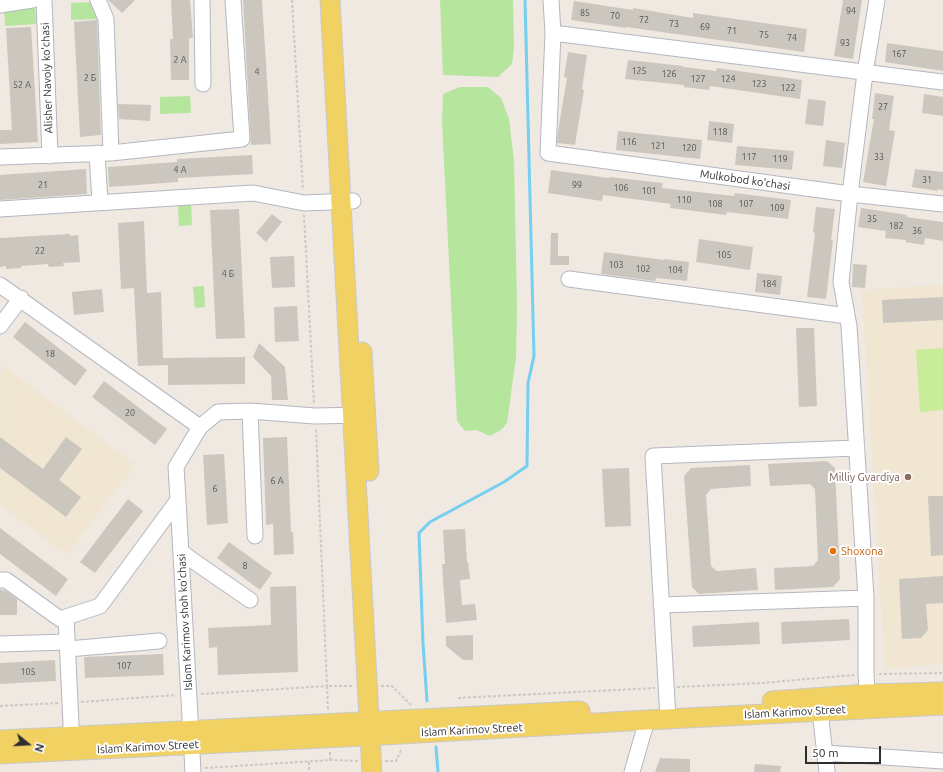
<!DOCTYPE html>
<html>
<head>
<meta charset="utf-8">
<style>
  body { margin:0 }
  #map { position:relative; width:943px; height:772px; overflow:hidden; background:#efe9e1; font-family:Ubuntu,sans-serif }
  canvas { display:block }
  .north { position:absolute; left:8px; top:724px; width:40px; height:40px; -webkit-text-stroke:3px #fff; paint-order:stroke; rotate:108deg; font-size:11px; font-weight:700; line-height:16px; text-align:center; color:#2e2e2e }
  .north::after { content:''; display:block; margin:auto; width:14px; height:18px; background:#2e2e2e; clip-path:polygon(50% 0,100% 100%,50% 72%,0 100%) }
  .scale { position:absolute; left:805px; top:746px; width:76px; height:18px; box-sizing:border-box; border:2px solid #2e2e2e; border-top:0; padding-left:5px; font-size:12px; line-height:14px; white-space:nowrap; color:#2e2e2e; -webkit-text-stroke:3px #fff; paint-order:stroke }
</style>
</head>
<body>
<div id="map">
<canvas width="943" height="772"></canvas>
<div class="north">N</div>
<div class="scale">50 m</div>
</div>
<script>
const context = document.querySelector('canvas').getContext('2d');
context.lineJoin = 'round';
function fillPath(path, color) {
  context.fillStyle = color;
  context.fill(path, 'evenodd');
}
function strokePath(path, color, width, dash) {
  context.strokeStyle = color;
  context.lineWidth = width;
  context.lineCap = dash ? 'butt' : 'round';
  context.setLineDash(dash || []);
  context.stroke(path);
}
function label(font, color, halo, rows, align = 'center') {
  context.font = font + ' Ubuntu,sans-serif';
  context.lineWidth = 4;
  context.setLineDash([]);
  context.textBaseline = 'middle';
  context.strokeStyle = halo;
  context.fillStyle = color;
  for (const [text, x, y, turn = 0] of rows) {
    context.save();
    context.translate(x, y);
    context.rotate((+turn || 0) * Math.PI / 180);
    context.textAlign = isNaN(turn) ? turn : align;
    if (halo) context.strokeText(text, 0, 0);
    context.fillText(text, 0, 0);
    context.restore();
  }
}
fillPath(new Path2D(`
  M943 285V664L885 668 862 290Z
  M1 364 135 465 67 555 0 505Z`), '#f0e6d1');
fillPath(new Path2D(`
  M440 0H513L514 48 512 64 498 77 443 75Z
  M96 2 97 19 71 20V3Z
  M35 6 36 24 5 26 4 8Z
  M460 87H488L501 98 509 119 514 160 517 306 516 357 507 423 501 430 490 436 476 430 465 431 457 421 442 122 443 94Z
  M190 96 191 113 160 114V97Z
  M191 204 192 225 179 226 178 205Z
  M204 286 205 307 195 308 193 287Z`), '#b6e59e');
fillPath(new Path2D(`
  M943 348V410L920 412 916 350Z`), '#c9ec9a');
strokePath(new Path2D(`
  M427 701 423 643 419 533 430 522 504 482 527 466 528 383 534 356 525 0
  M436 747 438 772`), '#75cff0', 3);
fillPath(new Path2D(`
  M108 0H135L122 13Z
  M171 0H190L193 38H189V80H171L170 39H173Z
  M243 0H262L271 144 251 145Z
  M843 0H862L853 59 834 56Z
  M574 1 633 10V8L693 18V13L807 29 804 52 626 27V28L571 20Z
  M97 20 101 135 80 137 74 22Z
  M31 27 38 142 0 144V130H12L6 28Z
  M887 43 943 51V71L885 62Z
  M568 52 587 55 582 89 584 90 575 145 557 143 558 131 567 78 564 77Z
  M628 60 683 66V67L716 71 717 68 802 80 800 99 710 86 709 90 684 87V85L625 79Z
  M875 93 894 96 889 130 895 131 886 186 863 182 874 119H872Z
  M924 94 943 97V116L922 113Z
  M808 99 826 101 823 126 805 124Z
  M118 104 151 105 150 121 119 119Z
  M709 121 734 124 732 143 707 140Z
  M618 131 702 140 700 159 616 150Z
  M826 140 845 143 842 168 823 166Z
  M737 146 794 151 792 170 735 165Z
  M252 155 253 174 178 178V182L109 187 108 167 177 162V159Z
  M86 169 87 194 0 200V175Z
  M915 169 943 172V190L938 189V191L912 187Z
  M551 170 609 178V177L663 183 662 188 734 196 735 193 791 200 788 219 727 212 726 215 670 208 671 204 603 195 602 201 548 193Z
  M816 207 835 209 831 240H833L826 299 807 297 815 233 813 232Z
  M861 208 907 215V217L943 222V241L925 238 924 245 906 242V240L885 238 886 231 858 227Z
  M239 209 245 338 216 339 210 210Z
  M272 214 282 222 266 242 256 233Z
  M144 221 147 293 161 292 163 358 245 357V384L168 385V365L138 366 134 288 121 289 118 223Z
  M551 233H558V256H569V265H550Z
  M70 234V236L78 235 80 262 63 263 64 266 49 267 48 264 21 266V268L6 269V266L0 267V238Z
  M699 239 753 247 750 270 696 262Z
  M604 252 664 260V259L689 262 687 281 656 278 655 281 601 274Z
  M294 256 295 287 272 288 270 257Z
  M853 264 867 265 865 288 852 287Z
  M757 273 782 276 780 295 755 292Z
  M102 289 104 312 74 315 72 292Z
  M943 297V320L883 323 882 300Z
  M297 306 299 341 275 342 274 307Z
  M25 322 87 370 75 386 13 337Z
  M796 328H814L817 406 799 407Z
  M259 343 285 367 288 400H272L271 376 253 357Z
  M104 381 167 429 155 445 92 397Z
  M0 437 43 469 66 437 82 449 59 480 81 497 66 517 0 468Z
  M287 437 291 532H293L294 554 274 555 273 524 266 525 263 438Z
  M224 454 228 523 207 525 203 455Z
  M827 461 835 468 840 579 833 587 775 590 774 568 813 566 818 560 815 489 810 484 770 486 768 464Z
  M750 465 751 486 711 489 706 495 711 566 717 571 756 568 758 590 699 594 692 587 684 476 691 468Z
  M629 468 631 526 605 527 602 469Z
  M928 496H943V555L931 556Z
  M128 499 143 511 95 573 80 562Z
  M0 528 68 579 56 596 0 554Z
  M465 529 467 562H468L470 579 460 580 462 605 475 604 477 620 446 623 442 564H445L443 530Z
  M229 542 272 573 260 590 217 558Z
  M943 576V603L926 604 928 630 921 638 902 639 899 579Z
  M296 586 298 672 218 675 217 647 209 648 208 628 271 625 270 587Z
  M0 589 6 591 17 599V615H0Z
  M849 619 850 640 782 644 781 622Z
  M759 622 760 644 693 647 692 626Z
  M473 635V660H463L446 646V636Z
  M163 654 164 675 85 678 84 657Z
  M55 660 56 681 0 684V663Z
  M660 758 690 759V772H655Z
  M755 764 781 766 780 772H754Z`), '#cbc7bf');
const minor = new Path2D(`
  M44 0 50 156
  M98 0 106 19 111 153
  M202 0 203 84
  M551 0 553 33 548 153 850 194 943 204
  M0 5 32 0
  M553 33 943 82
  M97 153 100 202
  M0 157 111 153 242 139 233 0
  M0 209 253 193 304 203 353 201
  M569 279 847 316
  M0 285 200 427
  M0 326 21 298
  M250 411 255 536
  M178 500 193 772
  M181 551 192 560 250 600
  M0 580H6L60 619 100 606 178 500 176 467 200 427 218 412 250 411 315 416 363 415
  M661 605 866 598
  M66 617 72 746
  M0 644 67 642
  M68 649 159 641
  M868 705 866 674V598L849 326 841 282 850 194 865 73 877 0
  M820 711 827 772
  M668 718 653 456 857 448
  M825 753 943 761
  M632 772 647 720`);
const major = new Path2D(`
  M330 0 372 772
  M362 352 369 471
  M772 701 867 694 943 692
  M0 740 580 711
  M0 754 383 735 647 720 943 705`);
strokePath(minor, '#b4b7c1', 17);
strokePath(major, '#c9c9c9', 21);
strokePath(new Path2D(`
  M292 0 303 190
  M304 215 314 404
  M879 674 943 673
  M381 686H392L411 705
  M677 687 762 683 854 675
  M201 694 327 686 316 429
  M458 698 655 688
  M81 702 176 695
  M0 706 59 703
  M328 709 327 686H353
  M330 752V760
  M385 761H396L402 748
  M309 762V772
  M205 768 330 760 359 761`), '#c9c9c9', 2, [3, 2]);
strokePath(minor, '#fff', 15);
strokePath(major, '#f2d163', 19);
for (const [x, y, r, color] of [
  [908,477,4,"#8d6e63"],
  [833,551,4,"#e8710a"]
]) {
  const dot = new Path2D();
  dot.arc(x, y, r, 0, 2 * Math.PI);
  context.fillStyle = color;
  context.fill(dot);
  strokePath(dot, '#fff', 1.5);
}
label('9px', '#555452', null, [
  ["94",851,11],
  ["85",585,13],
  ["70",615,16],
  ["72",644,20],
  ["73",674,24],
  ["69",705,27],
  ["71",732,31],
  ["75",764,35],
  ["74",792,38],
  ["93",845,43],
  ["167",899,54],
  ["2 А",180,60],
  ["125",639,71],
  ["4",257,72],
  ["126",669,74],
  ["2 Б",90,78],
  ["127",698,79],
  ["124",728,79],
  ["123",759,84],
  ["52 А",22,85],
  ["122",788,88],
  ["27",883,107],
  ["118",720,132],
  ["116",629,142],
  ["121",658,146],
  ["120",689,148],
  ["117",749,157],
  ["33",879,157],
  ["119",780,159],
  ["4 А",180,170],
  ["31",927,180],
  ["21",43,185],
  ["99",577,185],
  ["106",621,188],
  ["101",649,191],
  ["110",684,200],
  ["108",715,204],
  ["107",746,204],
  ["109",777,208],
  ["35",872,219],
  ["182",896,226],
  ["36",917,231],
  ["22",40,251],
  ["105",724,255],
  ["103",616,265],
  ["102",643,269],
  ["104",675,270],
  ["4 Б",228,274],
  ["184",769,284],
  ["18",50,354],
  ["20",130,413],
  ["6 А",277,481],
  ["6",215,489],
  ["8",245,566],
  ["107",124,666],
  ["105",28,672]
]);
label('11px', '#2e2e2e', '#fff', [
  ["Alisher Navoiy ko'chasi",47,78,-92],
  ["Mulkobod ko'chasi",745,180,8],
  ["Islom Karimov shoh ko'chasi",185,622,-93],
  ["Islam Karimov Street",795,712,-3],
  ["Islam Karimov Street",472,730,-3],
  ["Islam Karimov Street",148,747,-3]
]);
label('11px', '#785e54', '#fff', [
  ["Milliy Gvardiya",900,477]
], 'right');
label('11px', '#c56008', '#fff', [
  ["Shoxona",841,551]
], 'left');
</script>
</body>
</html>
